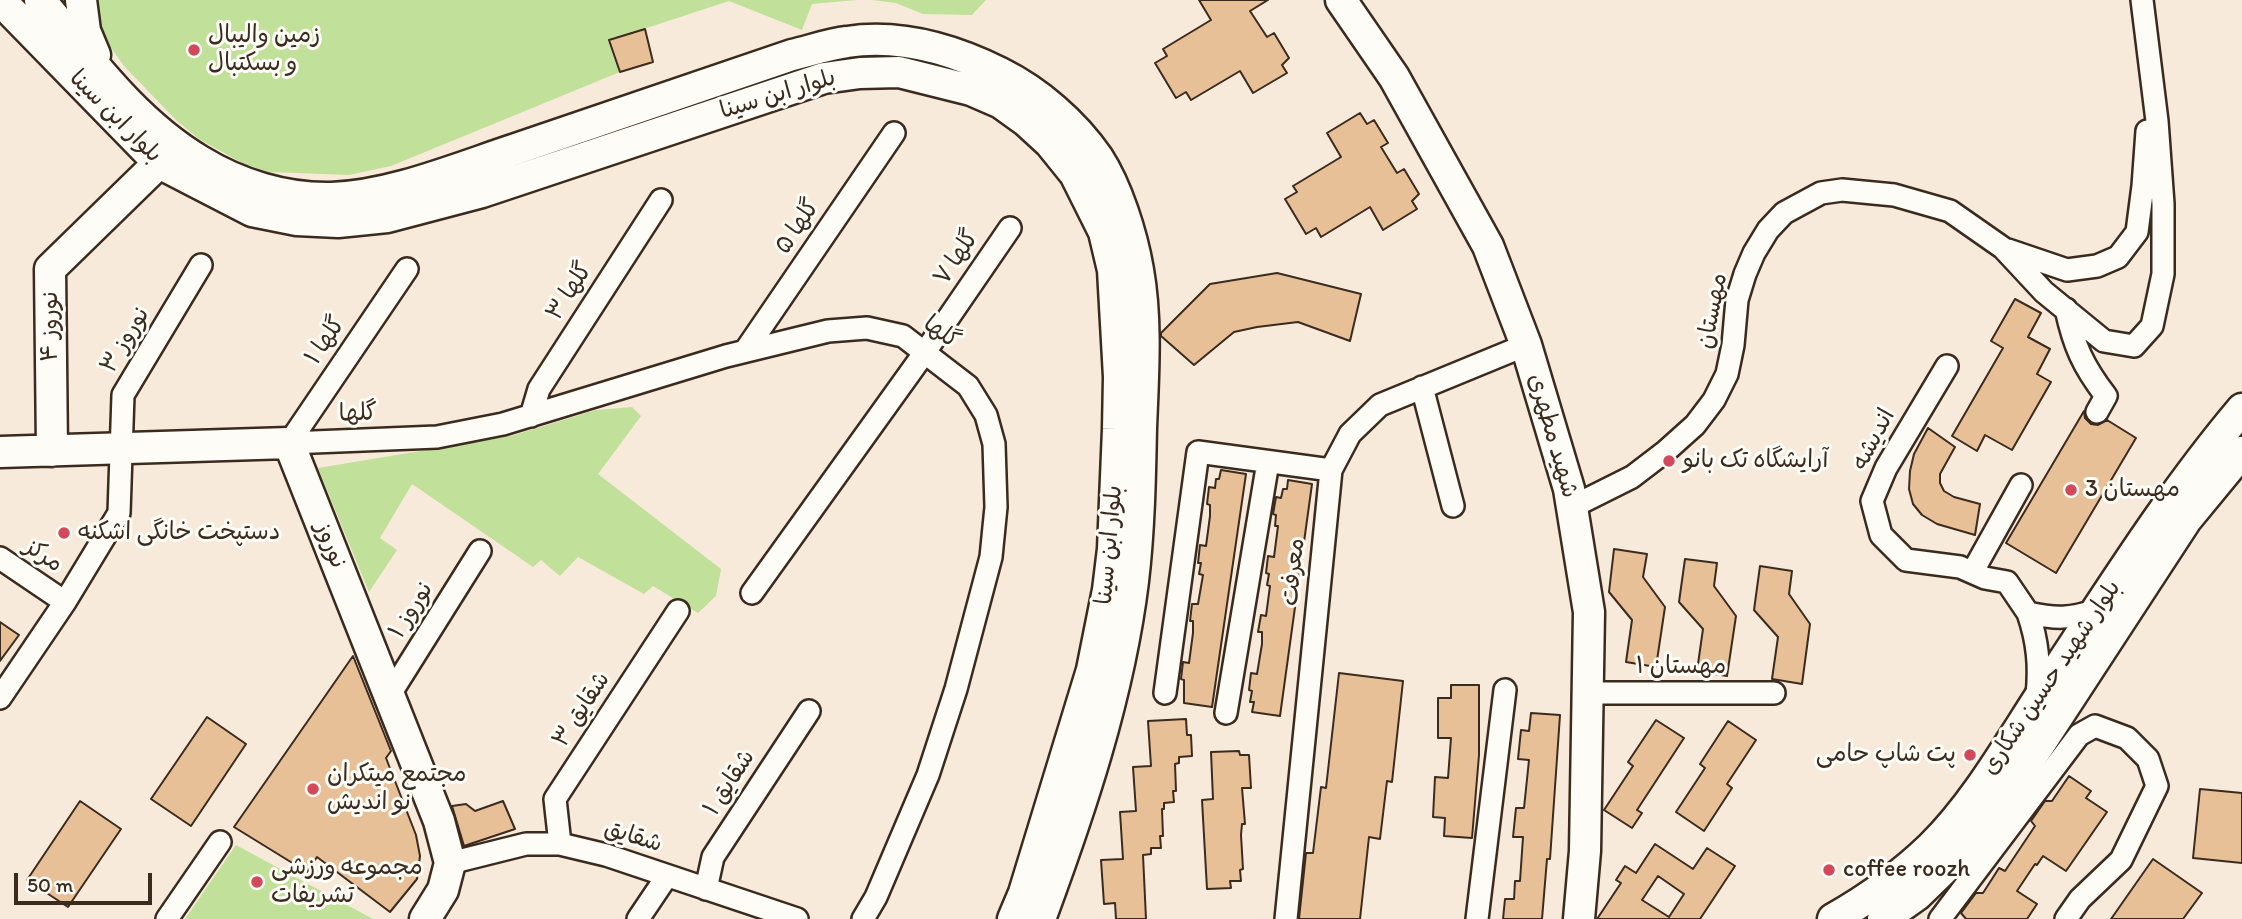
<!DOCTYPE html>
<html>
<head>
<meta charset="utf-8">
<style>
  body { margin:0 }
  #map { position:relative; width:2242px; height:919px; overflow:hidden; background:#f7eada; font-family:Itim,sans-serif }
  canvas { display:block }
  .scale { position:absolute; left:14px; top:873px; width:138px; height:32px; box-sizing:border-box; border:4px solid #3b2a1e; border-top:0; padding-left:9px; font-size:21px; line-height:24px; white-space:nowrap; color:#3b2a1e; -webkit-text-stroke:5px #fdfcf7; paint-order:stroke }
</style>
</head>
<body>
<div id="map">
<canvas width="2242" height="919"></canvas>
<div class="scale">50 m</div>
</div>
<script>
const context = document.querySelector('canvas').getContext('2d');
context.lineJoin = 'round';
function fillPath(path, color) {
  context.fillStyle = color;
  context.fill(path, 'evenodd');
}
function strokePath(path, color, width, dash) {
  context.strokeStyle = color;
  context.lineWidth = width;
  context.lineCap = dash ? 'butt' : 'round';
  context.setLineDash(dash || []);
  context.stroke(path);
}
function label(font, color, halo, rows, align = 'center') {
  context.font = font + ' Itim,"Playpen Sans Arabic",sans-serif';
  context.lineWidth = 6;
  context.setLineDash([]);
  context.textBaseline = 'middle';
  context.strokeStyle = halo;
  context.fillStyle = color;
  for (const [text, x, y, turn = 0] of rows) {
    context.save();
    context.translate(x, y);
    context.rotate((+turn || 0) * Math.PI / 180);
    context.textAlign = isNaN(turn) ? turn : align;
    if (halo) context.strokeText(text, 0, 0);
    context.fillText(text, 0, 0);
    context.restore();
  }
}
fillPath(new Path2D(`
  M98 0H857L812 4 802 30 729 1 610 40 620 72 391 166 349 175 269 172 244 164 199 139 176 120 124 66 107 42 100 23Z
  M872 0H986L972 15 923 14 896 3Z
  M632 407 641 416 598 474 721 569 716 596 698 613 653 586 644 594 578 557 560 576 541 560 533 567 412 484 380 538 397 550 369 592 318 468 511 436 596 410Z
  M236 845 373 919H185Z`), '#c1e099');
const building = new Path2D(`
  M1199 0H1268L1250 11 1267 37 1274 33 1289 58 1282 65 1287 73 1253 93 1240 71 1191 100 1186 92 1176 98 1155 63 1167 56 1163 49 1211 20Z
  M645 29 653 62 620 72 609 40Z
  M1360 113 1367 124 1374 120 1388 143 1381 147 1397 173 1404 169 1419 194 1412 201 1417 209 1383 230 1370 207 1321 237 1316 228 1306 234 1285 199 1297 192 1293 186 1341 157 1327 133Z
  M1277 273 1361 294 1350 341 1298 322 1257 327 1234 332 1194 365 1161 336V333L1210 284Z
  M2015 299 2041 313 2028 337 2050 349 2037 374 2051 382 2012 450 1985 435 1977 451 1952 436 2003 348 1991 341Z
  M2084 411 2085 418 2091 424 2098 425 2107 420 2136 438 2056 573 2006 543Z
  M1928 428 1955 447 1940 474V483L1944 491 1954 497 1980 504 1975 535 1937 524 1922 515 1913 504 1909 489 1910 471 1914 454Z
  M1221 470 1246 474 1212 707 1184 703V680L1181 679 1183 662 1189 663 1193 633V621H1190L1192 604H1198L1203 575 1199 574 1201 563H1198L1200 545 1206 546 1210 516V505L1207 504 1209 487 1215 488 1216 479H1219Z
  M1288 480 1312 484 1280 716 1252 712 1254 702H1250L1252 691 1249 690 1251 673 1257 674 1262 644V632H1258L1261 615 1266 616 1270 586 1267 585 1269 574 1266 573 1268 556 1274 557 1278 526H1275L1276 515 1273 514 1276 497 1281 498 1283 489H1287Z
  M1614 549 1647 554 1643 577 1665 607 1656 667 1626 662 1632 620 1609 592Z
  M1685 559 1717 563 1714 586 1736 616 1727 676 1697 671 1703 629 1679 602Z
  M1760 566 1792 571 1789 594 1810 624 1802 684 1772 679 1778 637 1754 610Z
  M0 622 19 635 0 661Z
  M353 656 391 751 386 758 416 835 420 856 417 879 390 912 317 857 307 872 234 827Z
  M1339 673 1403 681 1392 782 1387 781 1380 839 1369 837 1360 919H1299L1306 853H1313L1321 787 1326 788Z
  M1451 685H1479V755L1472 838 1444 836 1445 818 1433 817 1435 777 1448 778 1451 738H1438V698H1451Z
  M1531 713 1560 715 1550 859H1547L1542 919H1503L1505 899H1514L1515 881H1520L1523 837H1513L1516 808H1524L1529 760 1518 759 1521 730 1529 731Z
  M207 717 246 744 191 826 151 799Z
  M1186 719 1187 735H1191L1192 756 1179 757V763L1175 764 1176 791H1173L1174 802 1164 803V809H1162L1163 836H1160L1161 848H1151V854L1143 855 1146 919H1116L1115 903 1104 904 1101 860 1123 859 1120 812 1136 811 1133 767 1151 766 1148 721Z
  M1656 720 1684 738 1637 810 1642 813 1632 828 1604 810 1633 766 1628 762Z
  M1728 721 1756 740 1727 784 1732 788 1704 831 1676 812 1705 768 1700 764Z
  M1239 751 1240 755H1249L1251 788H1242L1245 824H1242L1241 835 1243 869 1240 870 1241 881H1230L1231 888 1207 889 1202 800 1213 799 1211 752Z
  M2069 776 2091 791 2086 798 2107 812 2066 871 2043 856 2037 865 2035 864 2017 891 2037 904 2027 919H1966L1961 913 1976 893H1983L1999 868 2005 871 2035 826 2031 821 2045 801H2052Z
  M2200 789 2242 793V863L2193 858Z
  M80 801 121 829 68 907 27 880Z
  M503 801 515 829 464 846 452 806 466 804 475 811Z
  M1655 844 1693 869 1707 848 1735 866 1700 919H1597L1621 883 1616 880 1625 866 1636 873ZM1658 876 1684 894 1669 917 1642 900Z
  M2153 859 2202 893 2183 919H2111Z`);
fillPath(building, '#e8c098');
strokePath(building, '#3b2a1e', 2);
const street = new Path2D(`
  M2008 250 2067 270 2097 266 2118 257 2137 232 2143 186 2147 131
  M2066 309C2074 346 2083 366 2106 396L2097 412
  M745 351 894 133
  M1947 366 1886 468 1872 501 1881 535 1906 560 1960 567 1985 578 2007 582 2028 613
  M1422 387 1453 506
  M531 416 539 389 661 200
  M289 443 437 437 503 424 726 356 828 331 867 328 903 336 968 386 986 415 994 444 996 507 991 557 956 689 928 775 876 897 863 919
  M289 443 407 269
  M1572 507 1632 477 1666 451 1695 425 1714 400 1727 374 1733 345 1737 300 1745 274 1754 253 1768 230 1784 213 1821 193 1842 190 1894 195 1950 211 2003 248 2044 292 2104 341 2134 346 2152 326 2163 274V204L2157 121 2142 0
  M0 558 65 602 0 698
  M1973 571 2021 485
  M752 593 925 352 1010 228
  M65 602 119 513 123 395 201 265
  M1165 693 1198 452 1331 470
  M1587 693H1774
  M389 696 480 551
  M2037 696C2040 666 2038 642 2028 613 2056 619 2070 619 2097 610
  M1226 713 1268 462
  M560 844 555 799 678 611
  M450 863 526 844H560L606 855 797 919
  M706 889 713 857 809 711
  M167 919 220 842
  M638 919 667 876
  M1286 919 1331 470 1350 434 1380 405 1526 345
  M1477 919 1505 690
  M1940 919 2079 735 2095 726 2127 738 2148 759 2157 786 2121 860 2080 899 2066 919`);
const secondary = new Path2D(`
  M0 0 159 163 252 211 297 220 338 222 387 217 482 192 824 78 860 73 899 72 971 90 1001 103 1026 121 1050 143 1075 174 1104 232 1113 270 1119 377 1118 429 1113 549 1108 590 1092 670 1024 893 1013 919
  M40 0C88 57 134 122 200 161 239 185 286 199 331 198 392 196 458 168 516 149 608 118 700 87 792 55 810 51 829 44 847 42 900 34 954 50 1000 73 1038 92 1074 123 1098 158 1117 187 1132 235 1138 270 1147 321 1143 376 1141 428 1140 479 1139 530 1133 581 1119 696 1080 811 1040 919
  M81 0 85 31 95 55
  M1341 0 1394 77 1488 246 1526 345 1569 489 1589 612 1585 851 1579 919
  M52 451 50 269 173 149
  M0 452 289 443 439 821 450 863 443 890 425 919
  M1833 919C1868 899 1902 875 1931 847 1979 800 2015 733 2052 678 2113 586 2171 493 2242 409
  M1883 919 1917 895 1952 861 1996 811 2186 520 2242 452`);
strokePath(street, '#3b2a1e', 26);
strokePath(secondary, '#3b2a1e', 35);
strokePath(street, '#fdfcf7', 21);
strokePath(secondary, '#fdfcf7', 30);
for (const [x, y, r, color] of [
  [194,50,7,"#d1495b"],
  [1669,461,7,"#d1495b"],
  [2071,490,7,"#d1495b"],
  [64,533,7,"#d1495b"],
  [1970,755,7,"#d1495b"],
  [313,789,7,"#d1495b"],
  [1829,870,7,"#d1495b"],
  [257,882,7,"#d1495b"]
]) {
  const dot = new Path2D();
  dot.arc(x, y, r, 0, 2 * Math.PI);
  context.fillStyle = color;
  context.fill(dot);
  strokePath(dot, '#fdfcf7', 2.5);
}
label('24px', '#3b2a1e', '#fdfcf7', [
  ["زمین والیبال",208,36],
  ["و بسکتبال",208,64],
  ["آرایشگاه تک بانو",1683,461],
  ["مهستان 3",2085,490],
  ["دستپخت خانگی اشکنه",78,533],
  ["پت شاپ حامی",1956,755,"right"],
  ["مجتمع میتکران",327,775],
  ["نو اندیش",327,803],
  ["مجموعه ورزشی",271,868],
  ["تشریفات",271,896],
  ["coffee roozh",1843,870]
], 'left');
label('24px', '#3b2a1e', '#fdfcf7', [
  ["بلوار ابن سینا",778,95,-17],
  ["بلوار ابن سینا",115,117,45],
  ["گلها ۵",798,227,-56],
  ["گلها ۷",957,258,-56],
  ["گلها ۳",570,292,-57],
  ["مهستان",1713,311,-79],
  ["نوروز ۴",51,326,-90],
  ["گلها",941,333,37],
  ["نوروز ۳",126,340,-59],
  ["گلها ۱",326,341,-56],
  ["گلها",358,414,-2],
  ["شهید مطهری",1552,436,74],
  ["اندیشه",1874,440,-62],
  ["بلوار ابن سینا",1110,545,-85],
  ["نوروز",330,546,68],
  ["مرکز",43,556,34],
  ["معرفت",1294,572,-84],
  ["نوروز ۱",412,610,-58],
  ["مهستان ۱",1681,667],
  ["بلوار شهید حسین شکاری",2052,678,-56],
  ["شقایق ۳",582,710,-57],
  ["شقایق ۱",730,783,-57],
  ["شقایق",633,837,17]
]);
</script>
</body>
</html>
